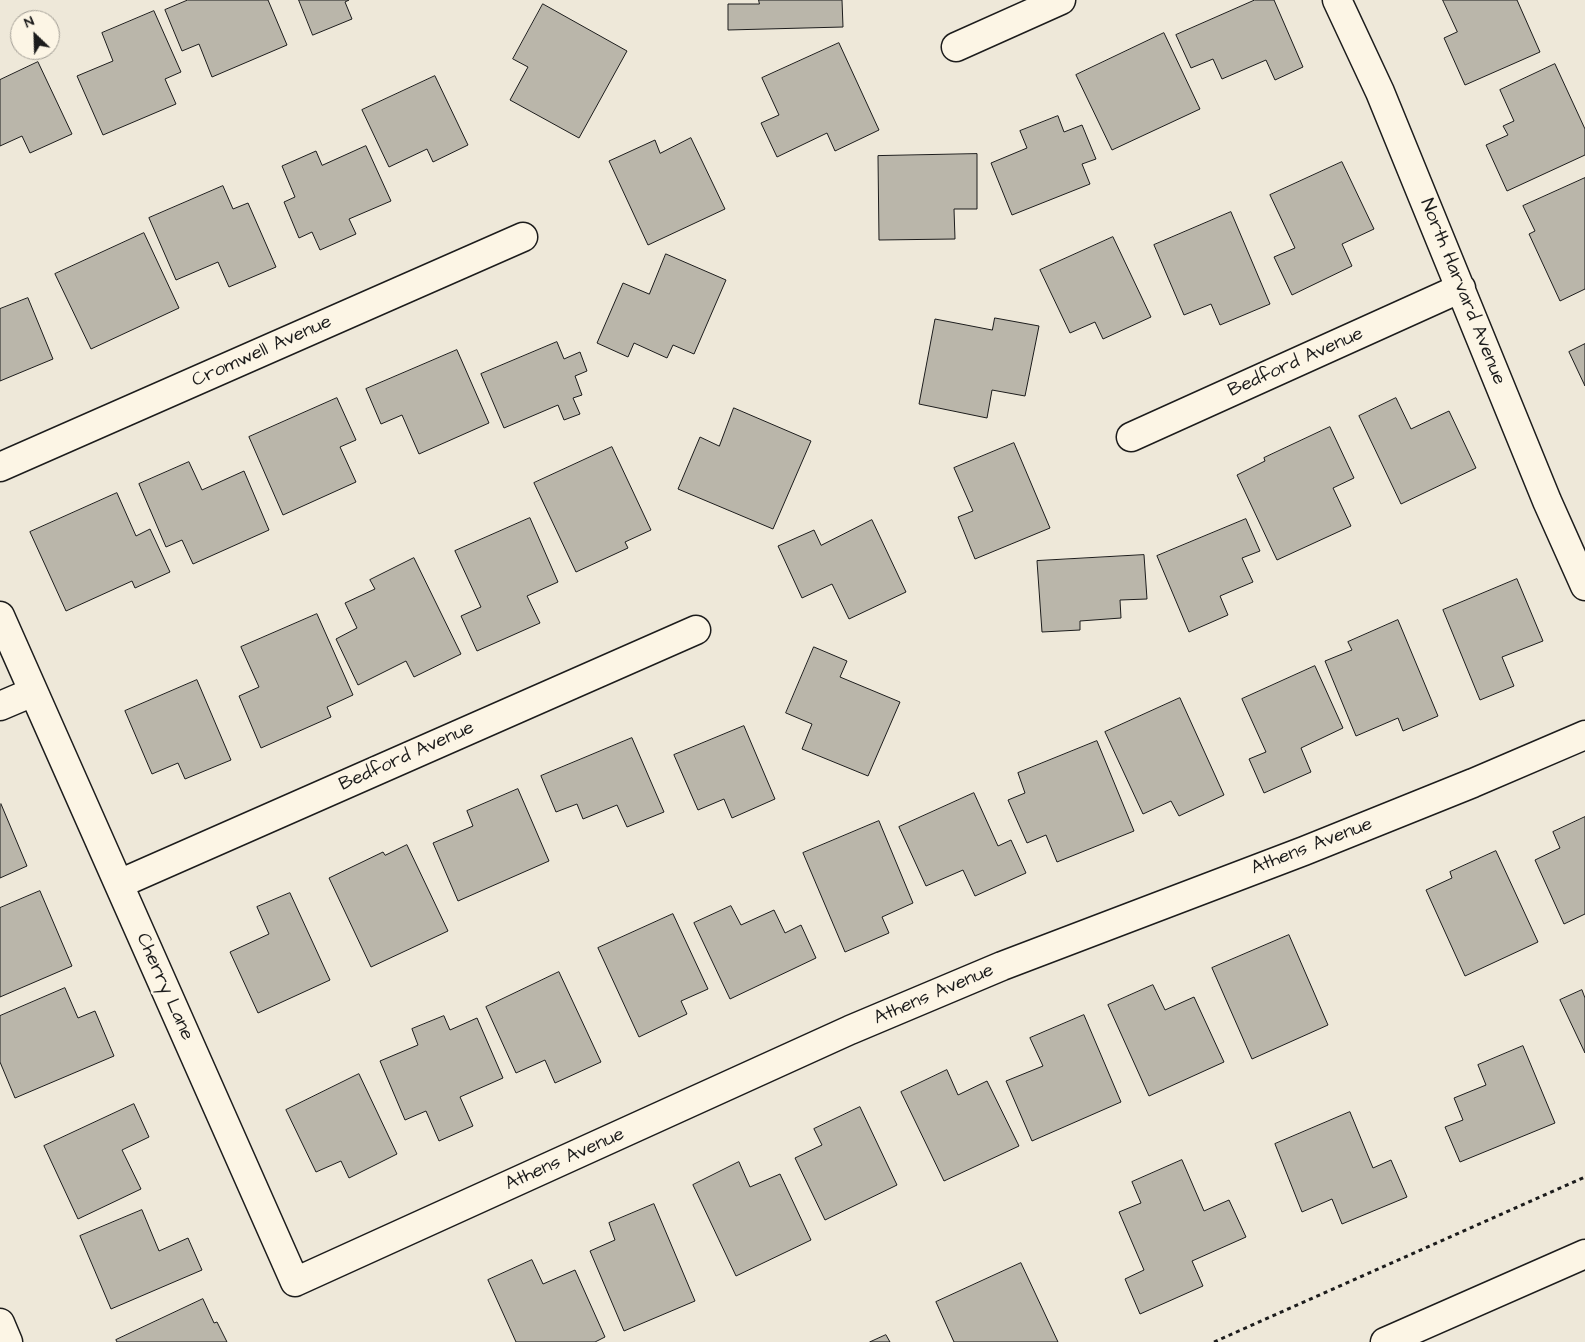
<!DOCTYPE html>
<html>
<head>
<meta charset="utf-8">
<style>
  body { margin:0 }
  #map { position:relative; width:1585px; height:1342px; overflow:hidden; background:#eee8d9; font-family:"Architects Daughter",sans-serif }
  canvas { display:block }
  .north { position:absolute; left:10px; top:10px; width:50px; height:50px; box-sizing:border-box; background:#fcf5e5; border:1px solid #a29e95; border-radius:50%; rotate:336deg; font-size:14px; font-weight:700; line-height:20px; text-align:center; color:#1c1c1c }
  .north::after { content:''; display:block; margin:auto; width:18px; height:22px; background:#1c1c1c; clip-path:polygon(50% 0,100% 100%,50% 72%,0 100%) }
</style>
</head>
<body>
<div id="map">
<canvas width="1585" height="1342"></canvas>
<div class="north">N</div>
</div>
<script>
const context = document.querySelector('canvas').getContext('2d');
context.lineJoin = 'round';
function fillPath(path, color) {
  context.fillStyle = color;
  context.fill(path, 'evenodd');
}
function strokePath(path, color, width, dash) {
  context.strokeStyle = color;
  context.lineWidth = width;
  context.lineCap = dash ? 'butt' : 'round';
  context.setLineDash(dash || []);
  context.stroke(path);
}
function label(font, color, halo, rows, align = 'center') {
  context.font = font + ' "Architects Daughter",sans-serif';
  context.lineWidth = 5;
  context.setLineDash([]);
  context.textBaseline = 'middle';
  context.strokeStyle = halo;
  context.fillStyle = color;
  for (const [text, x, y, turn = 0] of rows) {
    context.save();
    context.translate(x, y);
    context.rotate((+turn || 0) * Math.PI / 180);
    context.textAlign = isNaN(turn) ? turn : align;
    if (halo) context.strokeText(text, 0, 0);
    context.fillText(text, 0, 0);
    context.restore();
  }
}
const building = new Path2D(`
  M188 0H268L287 45 212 77 199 44 182 51 165 10Z
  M299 0H349L345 2 352 19 313 35Z
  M759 0H842L843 27 728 30V4H759Z
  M1255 0H1274L1303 67 1275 80 1266 60 1222 79 1213 59 1191 68 1176 35Z
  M1443 0H1517L1540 52 1465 85 1444 38 1457 32Z
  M543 4 627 51 579 138 510 100 528 67 513 59Z
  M154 11 181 72 165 79 176 104 103 135 77 76 113 61 102 33Z
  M1164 33 1200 109 1112 150 1076 75Z
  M839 43 879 130 835 151 827 133 777 157 761 123 779 115 762 78Z
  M38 62 72 134 30 153 22 136 0 146V80Z
  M1555 64 1585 129V155L1507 191 1486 145 1508 135 1503 126 1514 121 1500 90Z
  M435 76 468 145 433 162 427 149 389 167 362 110Z
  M1058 116 1064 132 1082 125 1096 159 1082 164 1090 184 1012 215 991 163 1027 148 1020 131Z
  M691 138 725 209 648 245 609 161 655 140 660 153Z
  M366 146 391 201 349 219 356 234 320 250 312 232 299 238 284 202 295 197 282 166 316 151 322 165Z
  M977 154V209H954L955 239 879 240 878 156Z
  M1342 162 1374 229 1342 244 1352 266 1292 295 1274 257 1295 248 1270 195Z
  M1585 178V289L1560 301 1529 234 1535 231 1523 206Z
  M223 186 233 209 248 203 276 267 229 287 218 262 176 280 149 218Z
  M1231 212 1270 304 1220 325 1211 304 1184 315 1154 245Z
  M144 233 179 308 91 349 55 274Z
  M1113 237 1151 317 1103 339 1095 322 1070 333 1040 270Z
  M666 254 726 280 694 354 673 345 667 358 634 343 628 357 597 343 623 283 649 294Z
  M28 298 53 359 0 381V309Z
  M995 318 1039 326 1025 396 992 390 987 418 919 404 935 319 992 330Z
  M557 342 564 359 580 352 587 371 575 376 582 395 573 398 580 414 564 420 558 405 504 428 481 374Z
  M1585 344V386L1569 352Z
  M457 350 489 423 419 454 402 415 381 424 366 389Z
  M337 398 356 440 340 447 356 482 283 515 249 437Z
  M1396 398 1411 429 1449 411 1476 468 1401 504 1359 416Z
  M734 408 811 441 773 529 678 489 700 437 719 446Z
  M1330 427 1354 478 1333 488 1351 526 1277 560 1237 475 1265 461 1264 458Z
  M1014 443 1050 528 975 559 958 517 973 511 954 468Z
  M612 447 651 530 625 542 628 548 576 572 534 483Z
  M189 462 202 490 244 471 269 530 193 564 182 540 166 547 139 484Z
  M117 493 136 536 150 529 170 572 135 588 132 581 66 611 30 532Z
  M530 518 558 582 527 596 540 623 477 651 461 616 481 607 455 551Z
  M1246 519 1260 551 1242 558 1253 582 1220 596 1228 615 1189 632 1157 556Z
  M872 520 906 592 849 619 832 584 802 598 778 546 814 530 821 545Z
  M1144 555 1147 599 1120 600 1121 618 1080 621V630L1042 632 1037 561Z
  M414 558 461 654 414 677 406 661 358 685 336 639 357 628 345 603 375 589 370 580Z
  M1517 579 1543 641 1502 657 1514 686 1480 700 1443 610Z
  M317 614 353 695 327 707 331 717 261 748 239 696 259 687 241 647Z
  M1398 620 1438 716 1403 731 1398 718 1356 736 1325 661 1352 650 1348 642Z
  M814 647 847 661 840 677 900 702 868 776 802 749 812 724 786 713Z
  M1315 666 1343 728 1301 748 1311 772 1264 793 1249 759 1266 752 1242 699Z
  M197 680 231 760 185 779 178 763 152 774 125 711Z
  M1180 698 1224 795 1179 816 1171 801 1143 814 1105 732Z
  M744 726 775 799 732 818 724 799 698 810 674 755Z
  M632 738 664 812 627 827 617 805 583 819 577 804 556 812 541 776Z
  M1097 741 1134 831 1057 862 1046 835 1027 843 1008 800 1025 793 1018 773Z
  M518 789 549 861 458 901 433 843 473 826 467 811Z
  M974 793 998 846 1011 840 1026 873 975 896 963 870 926 886 899 827Z
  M1 804 27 866 0 878V805Z
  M1585 817V914L1564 924 1535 860 1560 848 1553 832Z
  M879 821 913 903 882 917 889 933 845 952 803 853Z
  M407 845 448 931 371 967 329 878 383 852 385 855Z
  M1496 851 1538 942 1465 976 1426 890 1452 878 1450 872Z
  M40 891 72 966 0 997V908Z
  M290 893 330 980 258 1013 230 952 269 934 257 907Z
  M731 906 741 925 774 910 785 933 801 925 816 958 730 999 694 923Z
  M673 914 708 989 681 1001 687 1014 639 1037 598 948Z
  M1289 935 1328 1025 1252 1059 1212 968Z
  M559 972 601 1062 555 1083 545 1060 516 1073 486 1007Z
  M1153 985 1165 1010 1194 997 1224 1062 1149 1096 1108 1005Z
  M65 988 78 1018 95 1011 114 1056 15 1098 0 1062V1016Z
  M1582 990 1585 998V1053L1560 1000Z
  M1084 1015 1121 1102 1032 1141 1006 1081 1043 1066 1030 1038Z
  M444 1016 450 1030 477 1018 503 1078 460 1097 473 1126 439 1141 426 1111 405 1120 380 1061 418 1045 412 1029Z
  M1523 1046 1555 1123 1460 1162 1445 1127 1463 1120 1454 1098 1486 1085 1478 1065Z
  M947 1070 958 1095 987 1081 1019 1146 944 1181 901 1092Z
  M359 1074 397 1154 349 1178 341 1161 316 1172 286 1110Z
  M134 1104 149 1137 122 1150 141 1189 78 1219 44 1146Z
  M860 1107 897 1185 825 1220 795 1158 822 1145 814 1129Z
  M1350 1112 1373 1168 1391 1160 1407 1197 1342 1224 1332 1199 1302 1212 1275 1144Z
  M1182 1160 1204 1211 1229 1200 1246 1237 1192 1261 1203 1286 1140 1314 1125 1279 1144 1270 1119 1212 1141 1203 1132 1182Z
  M739 1162 750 1187 780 1174 811 1240 736 1276 693 1185Z
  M654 1204 695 1301 624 1331 590 1251 615 1240 609 1223Z
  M142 1210 159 1251 188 1238 202 1270 111 1309 80 1236Z
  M532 1260 543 1284 575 1270 605 1337 595 1342H516L488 1280Z
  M1021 1263 1058 1342H954L936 1302Z
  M203 1299 214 1323 217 1322 227 1342H117L116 1340Z
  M886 1335 890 1342H870Z`);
fillPath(building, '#bab6aa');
strokePath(building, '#1c1c1c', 1);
const minor = new Path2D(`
  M1337 0 1380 92 1547 501 1585 586
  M956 47 1061 0
  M1131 437 1461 288
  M0 467 523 237
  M0 616 295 1282 850 1030 1002 966 1304 851 1473 783 1585 735
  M0 706 33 692
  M119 884 696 630`);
const tertiary = new Path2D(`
  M1385 1342 1585 1254`);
const secondary = new Path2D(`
  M0 1323 8 1342`);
strokePath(minor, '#1c1c1c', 31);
strokePath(tertiary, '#1c1c1c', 31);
strokePath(secondary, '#1c1c1c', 31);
strokePath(new Path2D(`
  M1214 1342 1585 1177`), '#1c1c1c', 3, [4, 4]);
strokePath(minor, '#fcf5e5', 28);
strokePath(tertiary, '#fcf5e5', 28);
strokePath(secondary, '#fcf5e5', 28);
label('19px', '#1c1c1c', '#fcf5e5', [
  ["North Harvard Avenue",1462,292,68],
  ["Cromwell Avenue",262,352,-24],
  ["Bedford Avenue",1296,363,-24],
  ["Bedford Avenue",407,757,-24],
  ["Athens Avenue",1312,847,-21],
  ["Cherry Lane",164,987,66],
  ["Athens Avenue",934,995,-23],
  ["Athens Avenue",565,1160,-24]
]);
</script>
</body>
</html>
